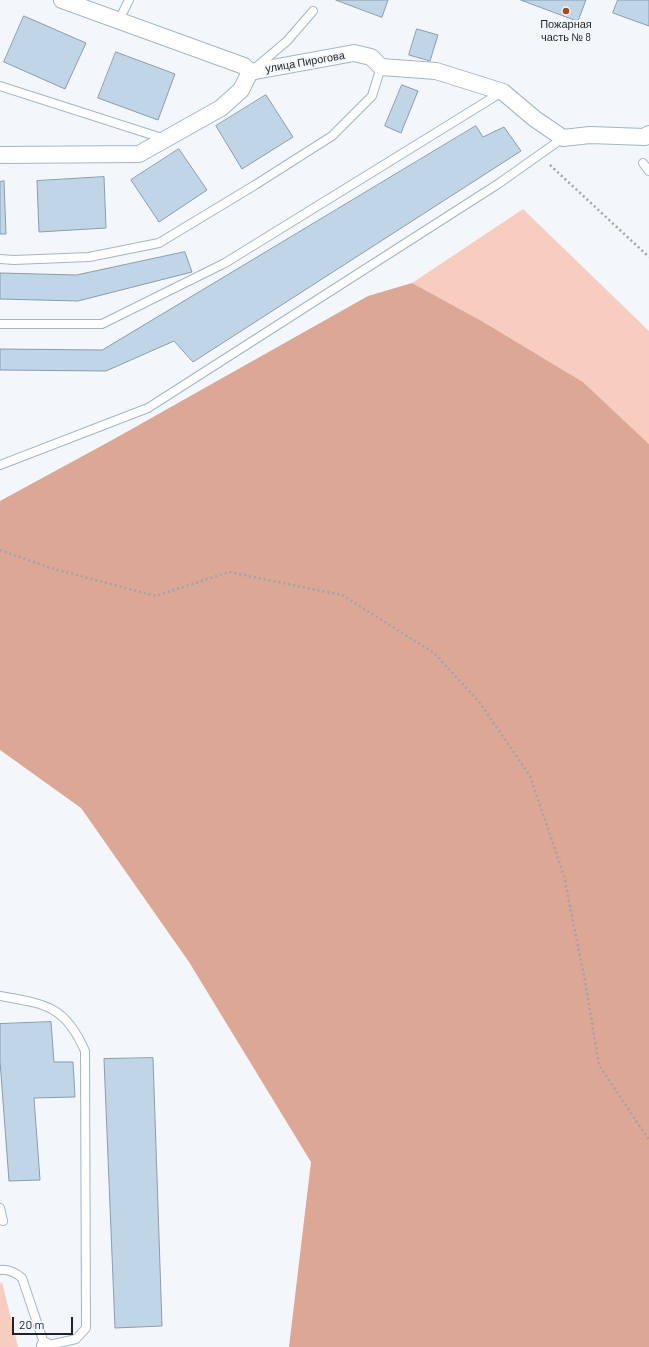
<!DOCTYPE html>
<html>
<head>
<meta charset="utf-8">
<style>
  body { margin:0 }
  #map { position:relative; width:649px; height:1347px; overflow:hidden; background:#f3f7fb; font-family:Barlow,sans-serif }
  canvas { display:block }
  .scale { position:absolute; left:12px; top:1317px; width:61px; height:18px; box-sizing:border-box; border:2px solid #1c242a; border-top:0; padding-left:5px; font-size:12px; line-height:14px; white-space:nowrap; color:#1c242a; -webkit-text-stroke:3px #f3f7fb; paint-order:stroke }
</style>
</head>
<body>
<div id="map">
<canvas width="649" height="1347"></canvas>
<div class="scale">20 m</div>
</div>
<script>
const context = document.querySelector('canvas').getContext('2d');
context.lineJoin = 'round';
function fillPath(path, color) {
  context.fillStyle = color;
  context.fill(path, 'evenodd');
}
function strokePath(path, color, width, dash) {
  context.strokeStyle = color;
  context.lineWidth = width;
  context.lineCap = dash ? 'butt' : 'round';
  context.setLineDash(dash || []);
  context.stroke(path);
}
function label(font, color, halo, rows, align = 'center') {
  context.font = font + ' Barlow,sans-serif';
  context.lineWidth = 4;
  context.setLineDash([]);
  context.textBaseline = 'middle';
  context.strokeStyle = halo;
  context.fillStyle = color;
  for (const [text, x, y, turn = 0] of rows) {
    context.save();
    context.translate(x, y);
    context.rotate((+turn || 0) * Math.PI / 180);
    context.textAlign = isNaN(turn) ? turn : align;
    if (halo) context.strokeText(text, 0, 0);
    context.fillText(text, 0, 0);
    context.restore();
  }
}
fillPath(new Path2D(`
  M523 209 649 331V444L583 382 480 320 412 283Z
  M2 1282 18 1347H0V1284Z`), '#f6cdbe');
fillPath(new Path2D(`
  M412 283 480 320 583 382 649 444V1347H289L311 1162 189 962 81 808 0 750V501L114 439 368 296Z`), '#dca794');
const building = new Path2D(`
  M336 0H388L382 17Z
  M521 0H586L578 21Z
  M618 0H649V26L613 13Z
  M24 16 86 43 65 89 4 62Z
  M417 29 438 35 430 61 409 55Z
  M116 52 175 74 158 120 98 98Z
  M402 85 418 91 401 133 385 126Z
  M266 95 293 137 242 169 216 126Z
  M476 126 483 137 504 127 521 151 193 362 174 341 106 371 0 370V349L102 350Z
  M179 149 207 190 159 222 131 180Z
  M104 177 106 228 39 232 37 181Z
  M4 181 6 234H0V182Z
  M185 252 192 272 78 301 0 299V273L76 275Z
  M51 1022 54 1062H73L75 1097 34 1098 40 1180 9 1181 0 1061V1024Z
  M153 1058 162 1326 115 1328 104 1059Z`);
fillPath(building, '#c0d6e7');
strokePath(building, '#879cad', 1);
const service = new Path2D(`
  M119 20 129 0
  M254 69 287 41 313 11
  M0 86 165 139
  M643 163 649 171
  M0 259 14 260 89 257 159 243 255 185 332 136 372 96 381 67
  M0 324H102L225 263 502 92
  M0 465 148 408 498 184 563 138
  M0 996C45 1004 65 1005 85 1051L86 1328 76 1339 45 1346 22 1278C16 1273 9 1269 0 1270
  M0 1208 3 1221`);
const minor = new Path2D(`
  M62 0 244 66 250 72
  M250 72 354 53 371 57 381 67 436 71 503 92 535 119 563 138 590 135 645 137 649 134
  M0 155 139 154 221 108 241 90 250 72
  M45 1346V1347`);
strokePath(service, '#a0b6c7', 10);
strokePath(minor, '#a0b6c7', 18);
strokePath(new Path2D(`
  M550 165 649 257
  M0 550 54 569 156 596 229 572 342 595 434 653 480 703 530 776 564 876 585 981 599 1065 649 1140`), '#9ea4a9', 2.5, [2, 3]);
strokePath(service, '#fff', 8);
strokePath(minor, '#fff', 16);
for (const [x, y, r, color] of [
  [566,11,4,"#ac471b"]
]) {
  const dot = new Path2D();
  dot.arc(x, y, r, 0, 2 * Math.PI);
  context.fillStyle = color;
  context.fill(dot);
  strokePath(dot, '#f3f7fb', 1.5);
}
label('11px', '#1c242a', '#f3f7fb', [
  ["Пожарная",566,24],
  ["часть № 8",566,37]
]);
label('11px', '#1c242a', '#f3f7fb', [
  ["улица Пирогова",305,62,-10]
]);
</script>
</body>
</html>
